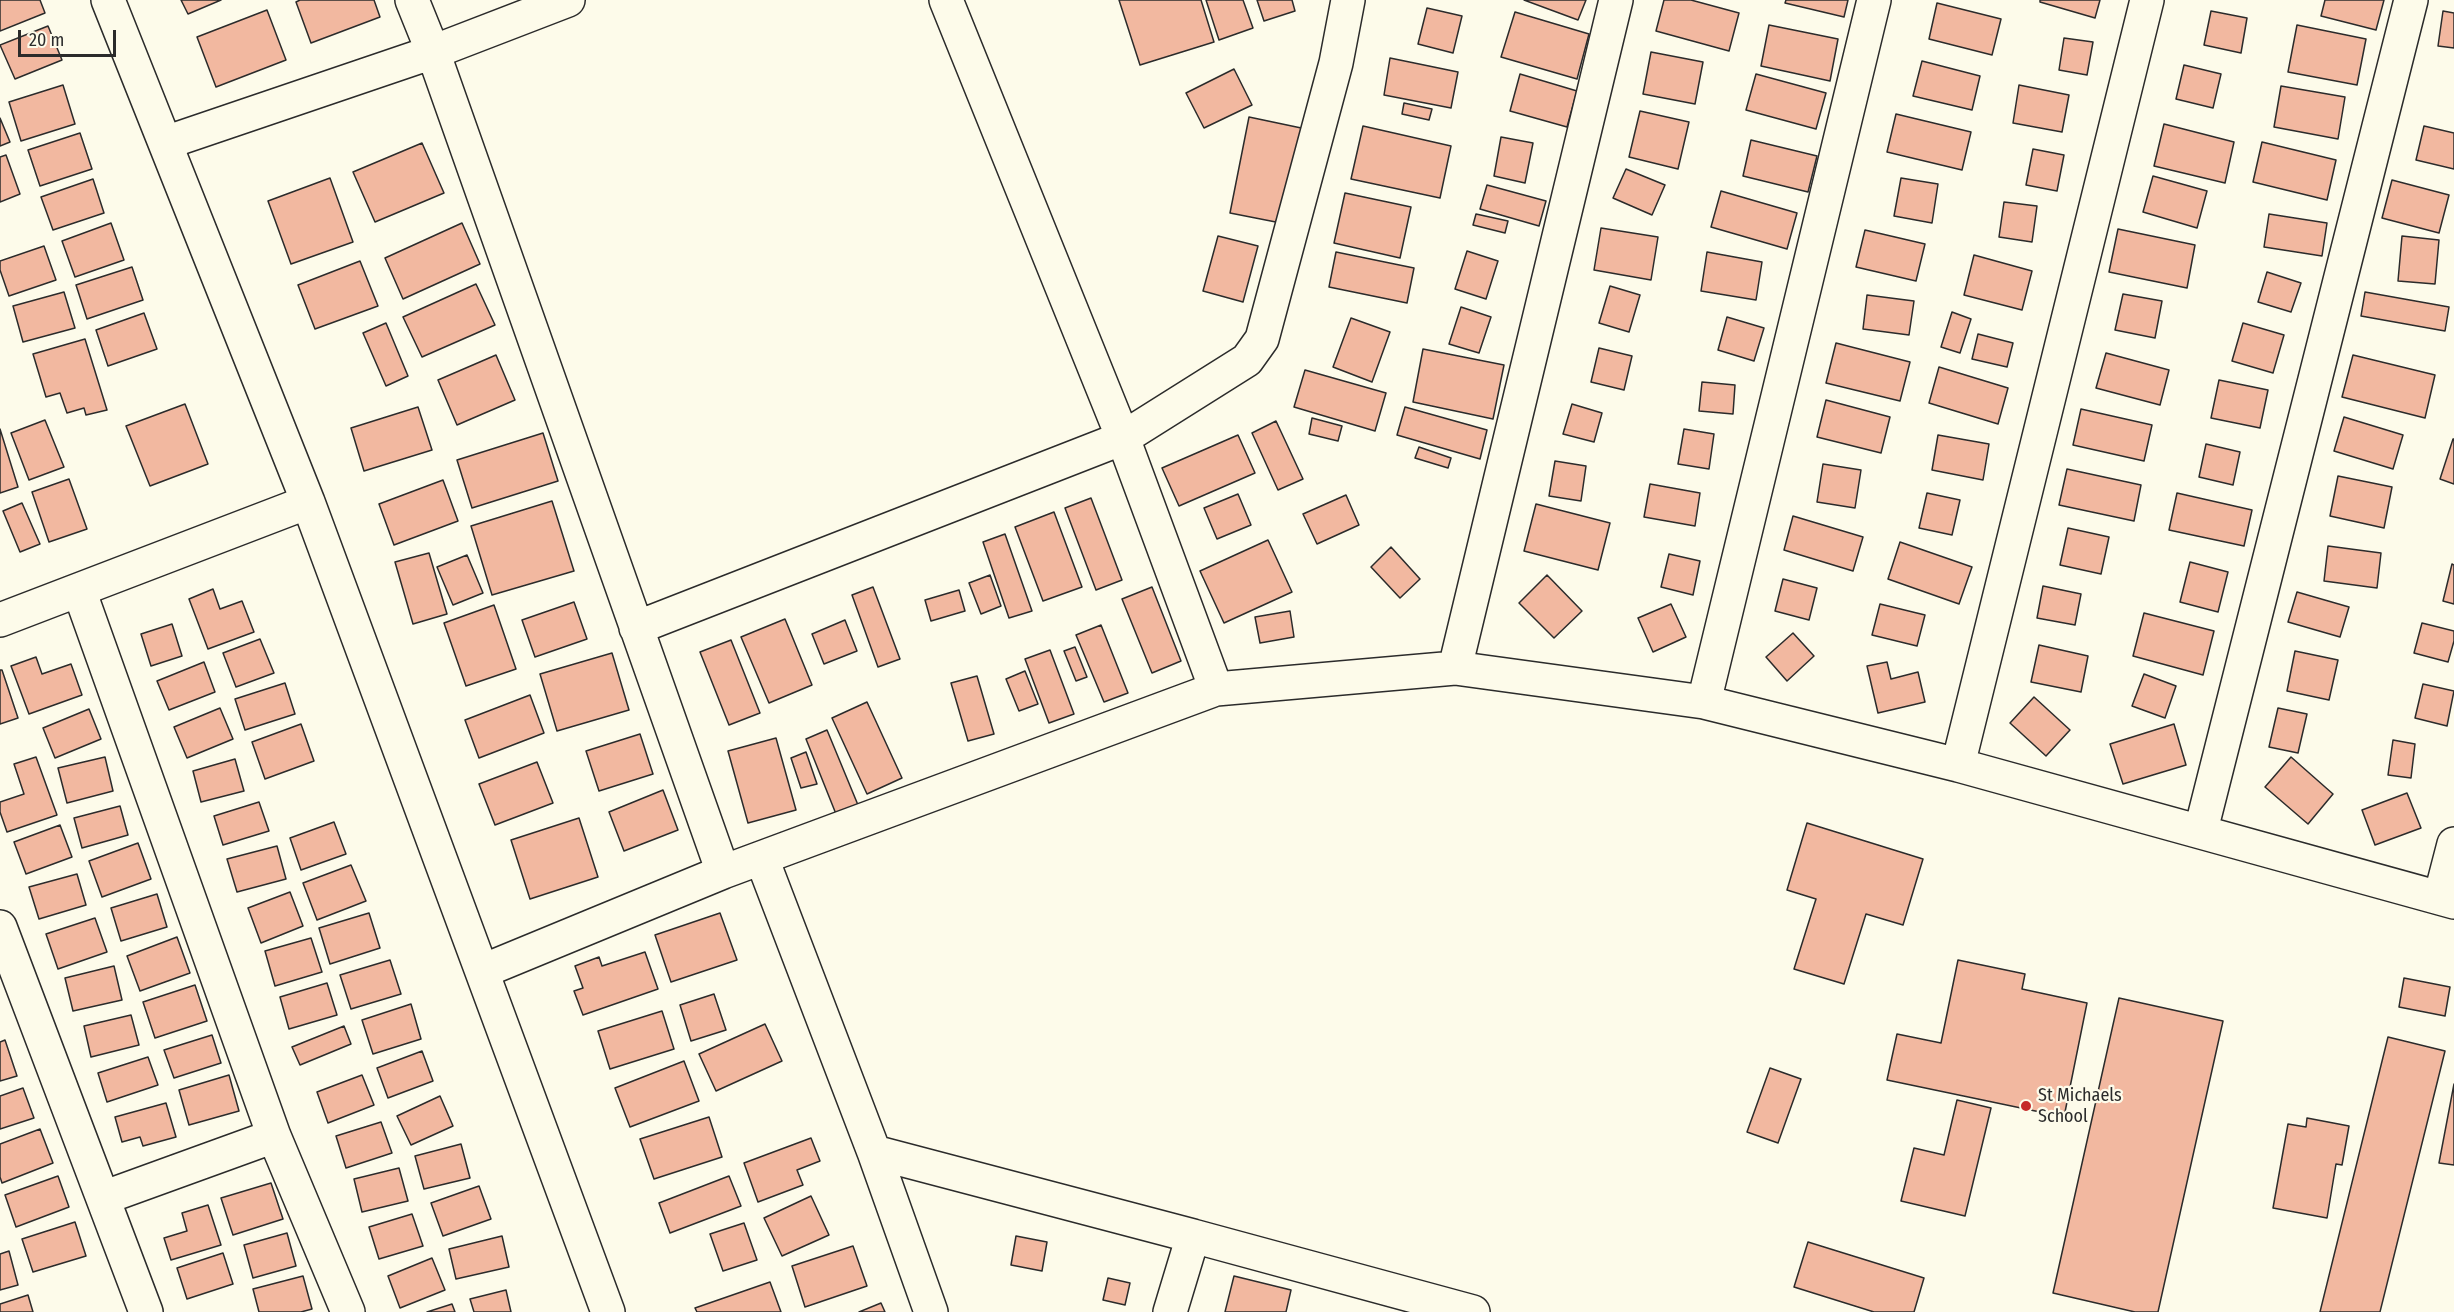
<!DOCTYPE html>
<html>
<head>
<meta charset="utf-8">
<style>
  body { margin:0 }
  #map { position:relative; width:2454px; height:1312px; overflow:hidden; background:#fdfbea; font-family:"Fira Sans Condensed",sans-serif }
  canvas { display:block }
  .scale { position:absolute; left:18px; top:30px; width:98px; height:27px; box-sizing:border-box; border:3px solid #2b2b2b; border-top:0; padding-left:8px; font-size:18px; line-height:21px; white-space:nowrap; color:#2b2b2b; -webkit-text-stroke:4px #fdfbea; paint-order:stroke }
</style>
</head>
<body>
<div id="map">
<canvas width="2454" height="1312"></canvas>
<div class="scale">20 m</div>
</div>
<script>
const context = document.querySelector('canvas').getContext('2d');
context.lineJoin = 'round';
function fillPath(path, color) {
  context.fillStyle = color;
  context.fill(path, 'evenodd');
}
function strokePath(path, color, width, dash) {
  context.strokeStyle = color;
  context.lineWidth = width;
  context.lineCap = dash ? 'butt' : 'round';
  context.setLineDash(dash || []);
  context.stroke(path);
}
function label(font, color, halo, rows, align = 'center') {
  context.font = font + ' "Fira Sans Condensed",sans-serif';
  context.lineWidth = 4.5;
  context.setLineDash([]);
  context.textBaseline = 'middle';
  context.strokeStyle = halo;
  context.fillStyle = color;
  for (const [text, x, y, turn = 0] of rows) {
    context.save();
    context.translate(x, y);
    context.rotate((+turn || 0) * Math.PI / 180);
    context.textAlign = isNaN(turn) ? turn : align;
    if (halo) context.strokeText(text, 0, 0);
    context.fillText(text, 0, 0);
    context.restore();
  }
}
const building = new Path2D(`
  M0 0H40L45 13 0 31Z
  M181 0H221L188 14Z
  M300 0H374L380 17 311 43 296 2Z
  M1119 0H1201L1214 42 1140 65Z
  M1206 0H1243L1253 28 1219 40Z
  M1257 0H1292L1295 11 1264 21Z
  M1524 0H1586L1578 20Z
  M1664 0H1691L1739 13 1729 51 1656 31Z
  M1786 0H1848L1844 17 1785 3Z
  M2040 0H2100L2095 18 2040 2Z
  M2325 0H2384L2376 30 2321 16Z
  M1937 3 2001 19 1992 55 1929 39Z
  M1427 8 1462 16 1453 53 1418 44Z
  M267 10 286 60 216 87 197 37Z
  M2211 11 2247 18 2241 53 2204 45Z
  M2443 11 2454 13V48L2438 46Z
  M1515 12 1589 34 1577 79 1501 57Z
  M1769 25 1838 39 1830 81 1761 66Z
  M2297 25 2366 39 2357 85 2288 72Z
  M48 26 62 60 15 79 0 45Z
  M2064 38 2093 42 2087 75 2059 70Z
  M1651 52 1703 62 1695 104 1643 94Z
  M1390 58 1458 72 1451 108 1384 95Z
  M1922 61 1980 76 1972 110 1913 96Z
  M2184 65 2221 74 2213 108 2176 99Z
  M1234 69 1252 105 1204 128 1186 93Z
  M1520 74 1577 91 1567 127 1510 111Z
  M1756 74 1826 93 1816 129 1746 110Z
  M63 85 75 124 21 141 9 102Z
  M2019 85 2069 95 2062 132 2013 123Z
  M2281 86 2345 97 2338 139 2274 127Z
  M1404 103 1432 109 1429 120 1402 114Z
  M1640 111 1689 122 1678 169 1629 157Z
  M1896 114 1971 132 1962 170 1887 152Z
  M1249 117 1306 129 1286 224 1230 213Z
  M0 118 10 142 0 146Z
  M2164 124 2234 142 2225 183 2154 166Z
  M1363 126 1451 146 1440 198 1351 179Z
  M2424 126 2454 133V169L2416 160Z
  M80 133 92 169 40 186 28 150Z
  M1501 137 1533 143 1525 183 1494 176Z
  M1751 140 1817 156 1808 192 1743 176Z
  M2262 142 2336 160 2327 200 2253 182Z
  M422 143 444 193 375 222 353 172Z
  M2033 149 2064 155 2057 191 2026 185Z
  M6 155 20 194 0 202V157Z
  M1626 169 1665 185 1652 215 1613 198Z
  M2153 176 2207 191 2197 228 2143 212Z
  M330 178 353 242 291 264 268 201Z
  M1901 178 1938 184 1932 223 1894 216Z
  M93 179 104 213 53 230 41 197Z
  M2392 180 2449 195 2439 233 2382 218Z
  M1487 185 1546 201 1539 226 1480 209Z
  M1721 191 1797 213 1787 249 1711 227Z
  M1345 193 1411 207 1400 258 1334 243Z
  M2004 202 2037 206 2032 242 1999 237Z
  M1476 214 1508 221 1505 233 1473 225Z
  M2269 214 2327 223 2322 256 2264 247Z
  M111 223 124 260 75 277 62 241Z
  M462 223 480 264 403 299 385 258Z
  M1601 228 1658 237 1651 280 1594 270Z
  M2118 229 2195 245 2187 288 2109 272Z
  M1865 230 1925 244 1916 281 1856 267Z
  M1218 236 1258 246 1243 302 1203 291Z
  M2402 236 2439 240 2435 284 2398 281Z
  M44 246 56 280 9 296 0 270V261Z
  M1467 251 1498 261 1486 299 1455 289Z
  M1336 252 1414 268 1407 303 1329 287Z
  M1707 252 1762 262 1756 300 1701 291Z
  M1974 255 2032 271 2022 310 1964 295Z
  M360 261 378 306 315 329 298 285Z
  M132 267 143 300 87 319 76 285Z
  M2267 272 2301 283 2291 312 2258 302Z
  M476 284 495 325 422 357 403 317Z
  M1610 286 1640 295 1629 332 1599 323Z
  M64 292 75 328 23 342 13 306Z
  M2365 292 2449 307 2445 331 2361 316Z
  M2123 294 2162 301 2155 338 2115 330Z
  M1867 295 1914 301 1909 335 1863 329Z
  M1461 307 1491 317 1479 353 1449 344Z
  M1952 312 1971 319 1960 353 1941 347Z
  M144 313 157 349 108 366 96 330Z
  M1727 317 1764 328 1754 361 1718 350Z
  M1351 318 1390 332 1372 382 1333 367Z
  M386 323 408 376 386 386 363 333Z
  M2243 323 2284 335 2273 373 2232 361Z
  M1978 334 2013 343 2007 367 1972 359Z
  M85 339 107 410 86 415 84 408 67 413 60 393 46 397 33 354Z
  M1836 343 1910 362 1900 401 1826 383Z
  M1599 348 1632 356 1624 390 1591 382Z
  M1423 349 1504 365 1493 419 1413 402Z
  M2106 353 2169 370 2160 405 2096 388Z
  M496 355 515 400 457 425 438 380Z
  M2353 355 2435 375 2425 418 2342 397Z
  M1939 367 2008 388 1998 424 1929 403Z
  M1305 370 1386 393 1375 431 1294 407Z
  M2219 380 2268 390 2260 428 2211 418Z
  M1702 382 1735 385 1733 414 1699 411Z
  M1826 400 1890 417 1881 453 1817 437Z
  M185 404 208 464 150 486 126 426Z
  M1572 404 1602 413 1594 442 1563 434Z
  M418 407 432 450 364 471 351 428Z
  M1405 407 1487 430 1480 459 1397 435Z
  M2081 409 2152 425 2144 461 2073 445Z
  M2344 417 2403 435 2393 469 2334 451Z
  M1312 418 1342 426 1338 441 1309 434Z
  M45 420 64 467 29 480 11 433Z
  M1276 421 1303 479 1278 490 1252 433Z
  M0 429 18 487 0 493Z
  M1684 429 1714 434 1709 469 1678 464Z
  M543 433 558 481 472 508 457 460Z
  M1238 435 1255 473 1179 506 1162 468Z
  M1938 435 1989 444 1983 480 1932 470Z
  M2453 439H2454V484L2440 479Z
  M2206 444 2240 452 2233 485 2199 477Z
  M1419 447 1451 458 1448 468 1415 458Z
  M1555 461 1586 466 1581 501 1549 496Z
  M1823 464 1861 470 1855 508 1817 502Z
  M2067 469 2141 485 2134 521 2059 505Z
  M2338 476 2392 487 2384 528 2330 516Z
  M69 479 87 529 49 542 32 492Z
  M443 480 458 521 394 545 379 504Z
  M1650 484 1700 493 1695 526 1644 517Z
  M1927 493 1960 500 1952 535 1919 528Z
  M2177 493 2252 510 2244 546 2169 530Z
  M1238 494 1251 525 1217 539 1204 508Z
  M1346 495 1359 525 1317 544 1303 514Z
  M1091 498 1122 580 1096 590 1065 508Z
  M552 501 574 571 492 595 471 526Z
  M22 503 40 544 20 552 3 511Z
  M1536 504 1610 523 1598 570 1524 551Z
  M1054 512 1082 587 1043 601 1015 527Z
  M1793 516 1863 537 1853 571 1784 550Z
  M2068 528 2109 537 2101 574 2060 565Z
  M1005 534 1032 611 1009 618 983 542Z
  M1268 540 1292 592 1224 623 1200 571Z
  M1900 542 1972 567 1959 604 1888 579Z
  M2328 546 2381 553 2377 588 2324 581Z
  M1391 547 1420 579 1400 598 1371 567Z
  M429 553 447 614 413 624 395 562Z
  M1669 554 1700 561 1693 595 1661 587Z
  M467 555 483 593 453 605 437 567Z
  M2190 562 2228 572 2218 612 2180 602Z
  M2452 564 2454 565V604L2443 601Z
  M990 575 1001 606 981 614 969 583Z
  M1547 575 1582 611 1554 638 1519 603Z
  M1783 579 1817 588 1809 620 1775 611Z
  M2043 586 2081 594 2075 625 2037 618Z
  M873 587 900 659 878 667 852 595Z
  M1152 587 1181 661 1152 673 1122 599Z
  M213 589 220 609 242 601 254 632 208 649 189 599Z
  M959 590 965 611 931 621 925 600Z
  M2297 592 2349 607 2340 637 2288 622Z
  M574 602 587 639 535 657 522 620Z
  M1671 604 1686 637 1653 652 1638 618Z
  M1880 604 1925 615 1917 646 1872 635Z
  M494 605 516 669 466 686 444 623Z
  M1290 611 1294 637 1260 643 1255 617Z
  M2144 613 2214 631 2203 675 2133 656Z
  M785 619 812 685 769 703 741 637Z
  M845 620 857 651 824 664 812 634Z
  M2422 623 2454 631V641L2448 662 2414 653Z
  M172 624 182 656 151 666 141 634Z
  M1101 625 1128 693 1104 702 1076 635Z
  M1793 633 1814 656 1787 681 1766 657Z
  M260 639 274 673 236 687 223 653Z
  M731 640 760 713 729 725 700 652Z
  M2039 645 2088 656 2081 692 2031 682Z
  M1075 647 1087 677 1076 681 1064 651Z
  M1050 650 1074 714 1049 723 1025 659Z
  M2295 651 2338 660 2329 700 2287 691Z
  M612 653 629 710 557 731 540 674Z
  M36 657 42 674 71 664 82 695 29 714 11 666Z
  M204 662 215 692 169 710 157 681Z
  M1887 662 1891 679 1918 672 1925 702 1878 713 1867 666Z
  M0 670H2L18 718 0 724Z
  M1025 671 1038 704 1019 711 1006 679Z
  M2144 674 2176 686 2165 718 2132 706Z
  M977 676 994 734 968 741 951 683Z
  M285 683 295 714 245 730 235 699Z
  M2423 684 2454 691 2447 726 2415 718Z
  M530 695 544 733 479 758 465 720Z
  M2034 697 2070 730 2046 756 2010 723Z
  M867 702 902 778 867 794 832 718Z
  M220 708 233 739 187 758 174 727Z
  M2278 708 2307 714 2298 753 2269 747Z
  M89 709 101 739 55 758 43 728Z
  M301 724 314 761 265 779 252 742Z
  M2174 724 2186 765 2123 784 2110 744Z
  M827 730 858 805 836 814 806 739Z
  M640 734 653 774 599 791 586 751Z
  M776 738 796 810 748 823 728 751Z
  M2393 740 2415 744 2411 778 2388 775Z
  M806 752 817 784 801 788 791 758Z
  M36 757 57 815 7 832 0 812V802L24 794 14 764Z
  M105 757 113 791 67 803 58 768Z
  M2291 757 2333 794 2308 824 2265 787Z
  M235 759 244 791 201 802 193 771Z
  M537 762 553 803 495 825 479 784Z
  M663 790 678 830 624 851 609 812Z
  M2407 793 2421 828 2375 845 2362 810Z
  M259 802 269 831 223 845 214 816Z
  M120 806 128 835 82 848 74 818Z
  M579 818 598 877 530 899 511 840Z
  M334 822 346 854 301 870 290 838Z
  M1807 823 1923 859 1903 925 1866 914 1844 984 1794 969 1816 899 1787 890Z
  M60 825 72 857 26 874 14 842Z
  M138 843 151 879 102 897 89 861Z
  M277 846 286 879 237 892 227 859Z
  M351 865 366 901 317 920 303 883Z
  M77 874 86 905 39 919 29 887Z
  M290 892 303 926 261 943 248 908Z
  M157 894 167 927 121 941 111 908Z
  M369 913 380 948 330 964 319 928Z
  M720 913 737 960 671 982 655 935Z
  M95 918 107 952 58 969 46 934Z
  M177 937 190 973 140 991 127 956Z
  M311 938 322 972 275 986 265 951Z
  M645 952 658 989 583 1015 574 991 583 988 575 966 599 957 602 966Z
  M390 960 401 994 351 1009 340 975Z
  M1958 960 2025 974 2022 989 2087 1003 2064 1117 1887 1080 1897 1034 1941 1043Z
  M114 966 122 1000 73 1011 65 978Z
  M2404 978 2450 987 2445 1016 2399 1007Z
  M327 983 337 1015 289 1029 280 997Z
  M195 985 207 1021 155 1038 143 1002Z
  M714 994 726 1030 691 1041 680 1005Z
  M2119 998 2223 1021 2158 1312H2135L2053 1293Z
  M411 1004 421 1039 373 1054 362 1020Z
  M662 1011 674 1049 610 1069 598 1031Z
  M131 1015 139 1045 91 1057 84 1026Z
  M765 1024 782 1061 716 1091 699 1054Z
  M344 1026 351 1044 300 1065 292 1047Z
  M212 1035 221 1063 174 1078 164 1050Z
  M2388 1037 2445 1051 2380 1312H2320Z
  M5 1040 17 1076 0 1081V1042Z
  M422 1051 433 1081 388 1098 377 1068Z
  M148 1057 158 1085 107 1102 98 1073Z
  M684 1061 699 1101 630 1127 615 1088Z
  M1770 1068 1801 1079 1778 1143 1747 1132Z
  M229 1075 239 1111 189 1125 179 1090Z
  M362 1075 374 1105 328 1123 317 1092Z
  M2454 1084V1165L2439 1163Z
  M23 1088 34 1118 0 1129V1096Z
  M440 1096 453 1126 411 1145 397 1116Z
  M1957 1100 1991 1108 1965 1216 1901 1201 1914 1148 1944 1155Z
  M166 1103 176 1137 143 1146 140 1137 122 1142 115 1117Z
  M709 1117 722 1157 654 1179 640 1139Z
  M2307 1118 2349 1126 2342 1165 2336 1164 2327 1218 2273 1208 2288 1124 2306 1127Z
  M381 1122 392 1153 346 1168 336 1136Z
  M40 1129 53 1163 2 1183 0 1177V1144Z
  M811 1138 820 1161 797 1170 803 1185 758 1202 744 1163Z
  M461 1144 470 1178 424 1189 415 1156Z
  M399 1168 408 1201 362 1212 354 1179Z
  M58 1176 69 1207 16 1227 5 1195Z
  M729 1176 741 1206 670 1233 659 1203Z
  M271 1183 283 1219 233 1235 221 1198Z
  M479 1186 491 1219 443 1236 431 1203Z
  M811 1196 829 1235 782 1256 764 1218Z
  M208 1205 221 1245 171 1260 164 1238 187 1231 182 1213Z
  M412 1214 423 1246 379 1259 369 1227Z
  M75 1222 86 1256 33 1272 22 1239Z
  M744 1223 757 1260 723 1271 710 1234Z
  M287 1233 296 1266 253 1278 244 1245Z
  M502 1236 509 1267 456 1279 449 1249Z
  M1016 1236 1047 1242 1042 1271 1011 1265Z
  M1808 1242 1924 1278 1914 1312H1874L1794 1287Z
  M853 1246 867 1286 805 1307 792 1266Z
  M9 1251 18 1285 0 1290V1254Z
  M223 1253 233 1284 187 1299 177 1268Z
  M432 1258 445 1290 400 1308 388 1276Z
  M303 1276 312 1309 301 1312H259L253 1289Z
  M1234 1276 1291 1290 1286 1312H1225Z
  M1108 1278 1130 1283 1125 1305 1103 1300Z
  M770 1282 781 1312H697L695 1308Z
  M506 1290 511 1312H474L470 1299Z
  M28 1295 33 1312H0V1304Z
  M881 1303 885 1312H859Z
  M452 1304 455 1312H427Z`);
fillPath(building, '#f2b8a0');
strokePath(building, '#2b2b2b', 1.5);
const minor = new Path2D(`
  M108 0 308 502 608 1312
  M412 0 433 52 723 872 483 971
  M946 0 1123 438 1216 689
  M1874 0 1704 702 1958 765 2454 902
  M165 143 433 52 568 0
  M79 590 274 1136 348 1312
  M0 620 308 502
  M636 628 1123 438 1247 360 1262 339 1336 63 1348 0
  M1455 668 1616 0
  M1958 765 2147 0
  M2201 830 2411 0
  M762 859 874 1152 931 1312
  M723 872 1216 689 1455 668 1704 702
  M2440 898 2454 844
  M0 927 146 1312
  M874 1152 1193 1236
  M103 1198 274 1136
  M1170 1312 1193 1236 1473 1312`);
strokePath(minor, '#2b2b2b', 36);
strokePath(minor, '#fdfbea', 33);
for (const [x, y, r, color] of [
  [2026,1106,6,"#c62828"]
]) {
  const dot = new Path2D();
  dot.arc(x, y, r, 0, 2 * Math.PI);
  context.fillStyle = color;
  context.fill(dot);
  strokePath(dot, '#fdfbea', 2);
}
label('18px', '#2b2b2b', '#fdfbea', [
  ["St Michaels",2038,1096],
  ["School",2038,1117]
], 'left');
</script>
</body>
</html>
